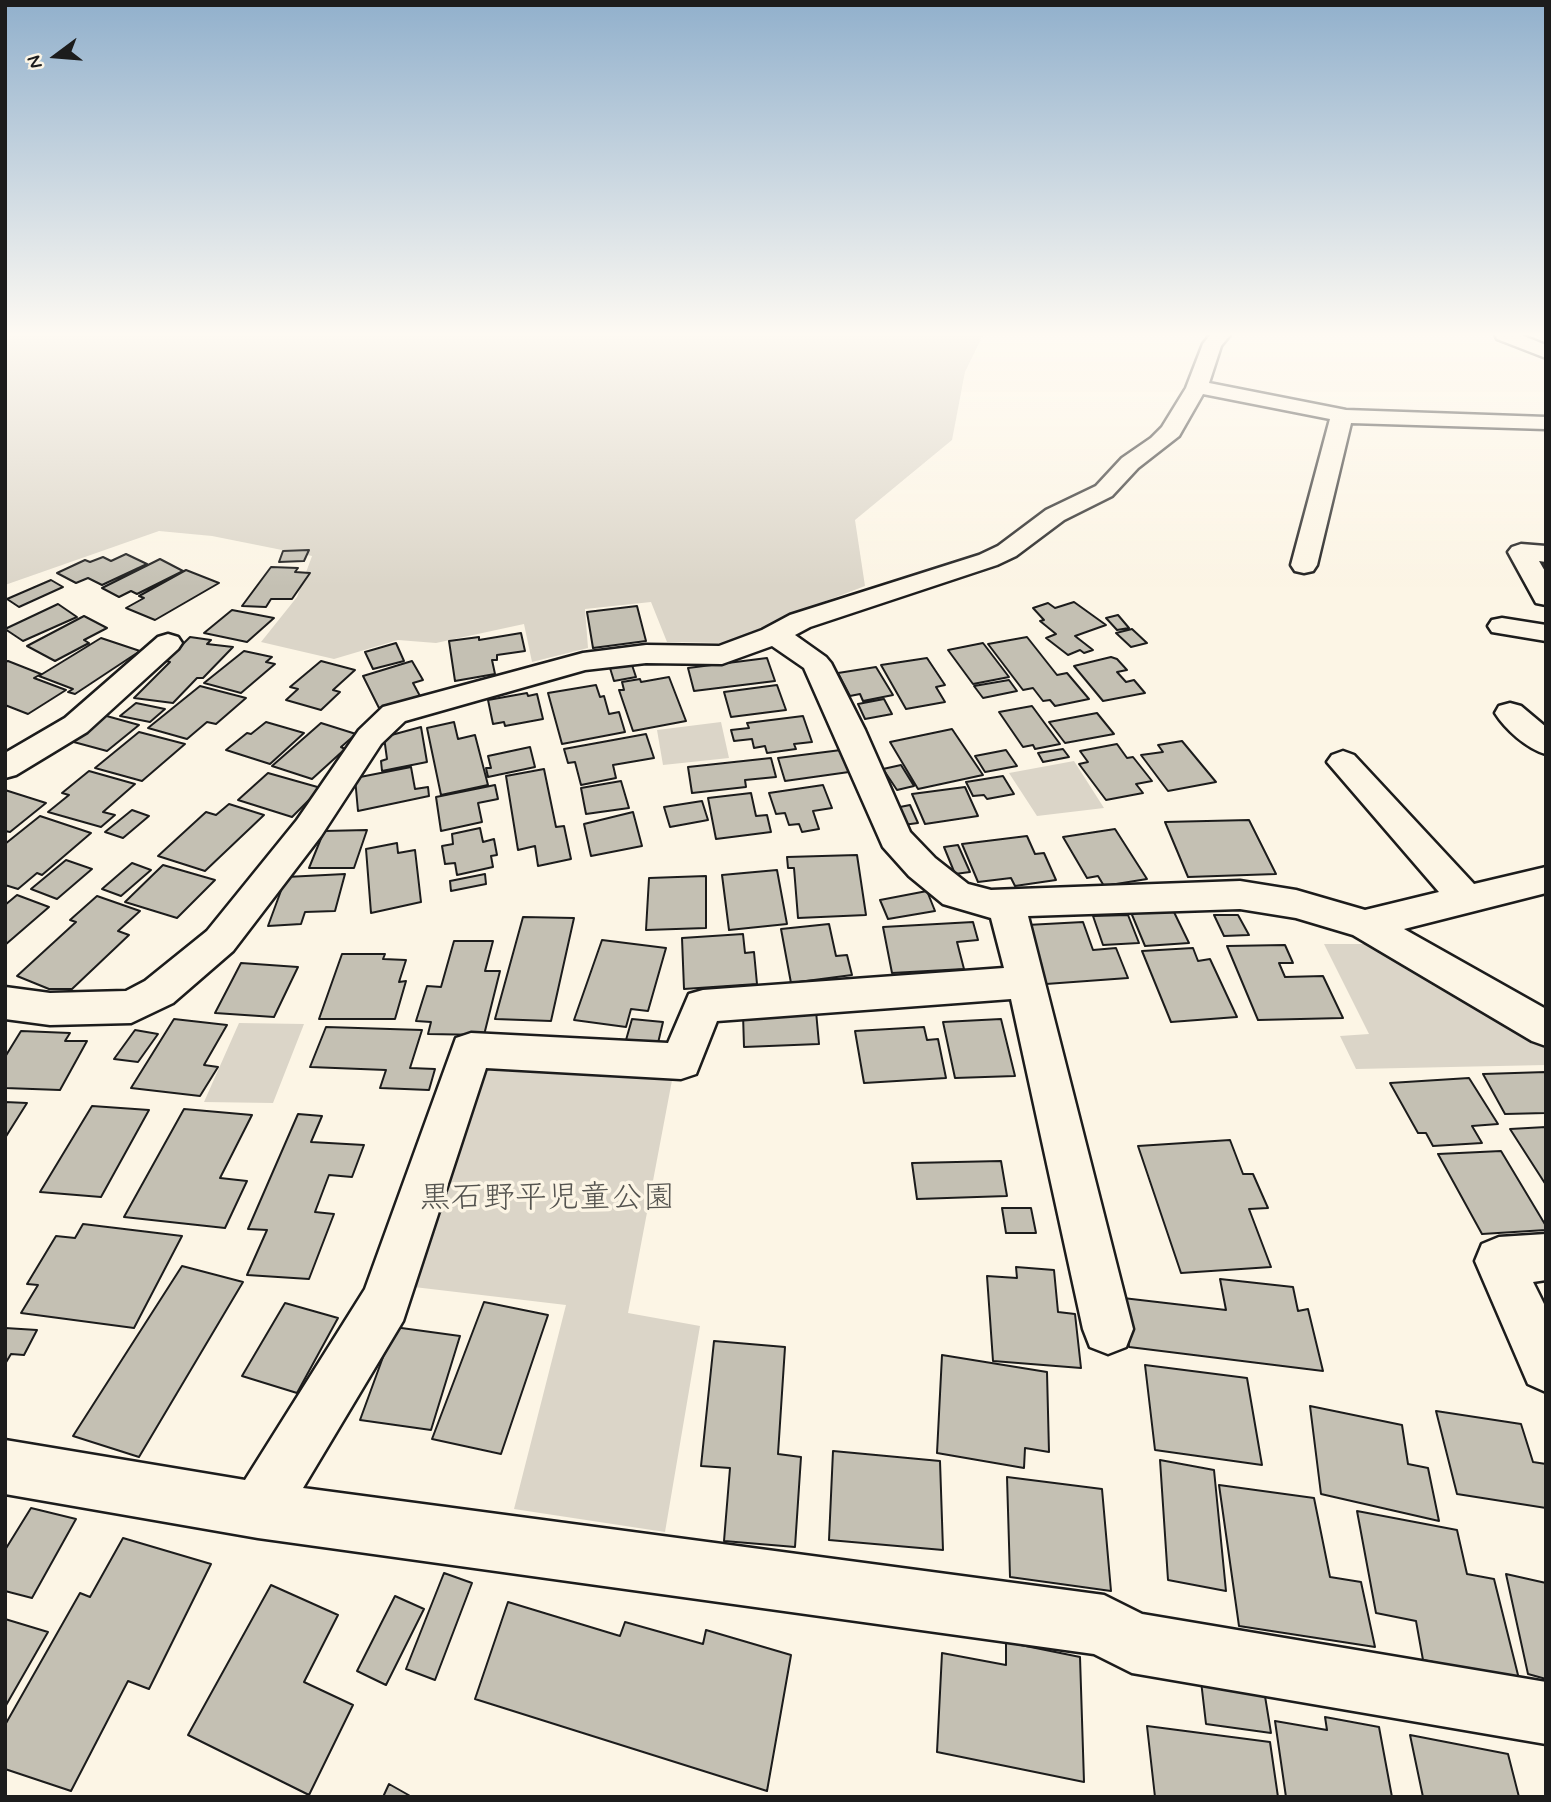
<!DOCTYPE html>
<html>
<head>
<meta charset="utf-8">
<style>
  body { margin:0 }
  #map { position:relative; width:1551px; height:1802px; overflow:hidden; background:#fcf5e5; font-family:Mynerve,sans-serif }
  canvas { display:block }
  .frame { position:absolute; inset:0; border:7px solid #1c1c1c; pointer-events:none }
  .north { position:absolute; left:21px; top:21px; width:70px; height:70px; -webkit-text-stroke:5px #fcf5e5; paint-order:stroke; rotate:254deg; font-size:19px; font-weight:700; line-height:28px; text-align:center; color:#1c1c1c }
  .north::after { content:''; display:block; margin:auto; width:24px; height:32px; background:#1c1c1c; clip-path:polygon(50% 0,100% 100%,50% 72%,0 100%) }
</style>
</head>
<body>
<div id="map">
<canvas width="1551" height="1802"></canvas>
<div class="frame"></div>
<div class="north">N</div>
</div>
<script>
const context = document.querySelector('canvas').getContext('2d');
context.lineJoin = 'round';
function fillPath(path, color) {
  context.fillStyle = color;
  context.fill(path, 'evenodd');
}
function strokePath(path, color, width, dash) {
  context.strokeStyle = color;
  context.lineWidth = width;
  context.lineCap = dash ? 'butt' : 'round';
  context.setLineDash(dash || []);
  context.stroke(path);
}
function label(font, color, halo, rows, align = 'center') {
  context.font = font + ' Mynerve,"Klee One",sans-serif';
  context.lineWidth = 7;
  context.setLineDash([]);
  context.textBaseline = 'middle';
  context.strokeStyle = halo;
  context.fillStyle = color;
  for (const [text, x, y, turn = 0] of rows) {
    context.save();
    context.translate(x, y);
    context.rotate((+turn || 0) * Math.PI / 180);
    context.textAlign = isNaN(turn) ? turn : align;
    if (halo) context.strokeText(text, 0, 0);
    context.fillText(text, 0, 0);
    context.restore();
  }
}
fillPath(new Path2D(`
  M5 335H983L965 372 952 440 855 520 865 586 779 619 759 631 723 643 667 642 651 602 585 609 588 648 532 662 524 624 436 643 398 640 334 659 261 642 297 597 312 556 212 536 159 531 5 585Z
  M721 722 729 758 663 765 657 730Z
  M1074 761 1104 808 1037 816 1009 773Z
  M1324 944H1372L1546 1041V1065L1356 1069 1340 1036 1369 1034Z
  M239 1023 304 1024 273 1103 204 1102Z
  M499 1061 673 1075 628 1313 700 1326 665 1532 514 1509 566 1305 414 1287 483 1069Z`), '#dbd5c8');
const building = new Path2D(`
  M309 550 304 561 279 562 283 551Z
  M126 554 147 564 102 585 88 578 76 583 57 573 85 560 90 562 103 557 111 561Z
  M160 559 183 571 137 594 131 591 119 597 102 588Z
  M271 567 298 568 295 572 310 573 292 599H271L266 607 242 606Z
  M186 570 219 583 155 620 126 608 144 598 139 596Z
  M51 580 63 587 19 607 7 599Z
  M1074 602 1106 625 1075 636 1093 650 1084 653 1080 650 1068 655 1046 638 1056 634 1040 621 1044 620 1033 608 1048 603 1055 608Z
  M58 604 77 617 23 641 5 629Z
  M637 606 646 641 593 648 587 612Z
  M232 610 274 618 247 642 204 633Z
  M1118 615 1129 628 1117 630 1106 618Z
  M84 616 107 628 84 640 89 643 55 661 27 646Z
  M1132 629 1147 643 1131 647 1116 633Z
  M521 633 525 651 497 655V660H492L495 674 455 681 449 641 479 637V640Z
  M190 637 211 640 207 644 233 647 203 678H197L173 703 134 698 170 662 166 661Z
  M1027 637 1057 675 1067 673 1089 699 1055 706 1050 700 1043 701 1033 688 1023 690 988 644Z
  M101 638 140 651 75 694 68 692 73 689 39 676Z
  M396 643 404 661 373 669 365 652Z
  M983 643 1009 677 973 684 948 650Z
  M244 651 272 657 266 662 275 664 241 693 204 683Z
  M1111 657 1117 659 1127 670 1117 672 1126 682 1134 680 1145 693 1103 701 1074 666Z
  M767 658 775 681 694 691 688 668Z
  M927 658 945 685 936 687 945 702 906 709 881 665Z
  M8 661 41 674 34 678 66 690 28 714 5 705V662Z
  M321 661 355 670 333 690 340 692 321 710 286 700 298 689 290 687Z
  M412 661 423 680 413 683 420 696 379 708 363 676Z
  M631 662 636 677 614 681 610 668Z
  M876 667 893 695 863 701 860 694 850 696 838 673Z
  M669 677 686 721 633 731 619 690H624L622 682 640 679 641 682Z
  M1009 680 1017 691 983 698 974 686Z
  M596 685 600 697 604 696 609 714 619 712 625 732 562 744 548 693Z
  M777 685 786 710 731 717 724 692Z
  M200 686 246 698 216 724 207 722 187 739 148 728Z
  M527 693 528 696 537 694 543 719 505 726 504 722 493 724 488 700Z
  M884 699 892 714 865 719 858 704Z
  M136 703 165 709 150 722 120 716Z
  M1032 706 1060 744 1035 749 1033 745 1023 747 999 712Z
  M1097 713 1114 734 1065 743 1049 722Z
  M103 715 139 725 107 751 70 741Z
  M803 716 812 742 794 744 796 749 767 753 765 746 754 748 752 739 734 741 731 730 749 728 747 723Z
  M266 722 304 733 270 764 226 750 247 733 251 734Z
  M454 722 458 739 475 735 488 785 441 795 427 728Z
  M321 723 356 734 341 747 345 749 312 779 272 766Z
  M421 727 427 762 382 771 381 761 387 759 384 737Z
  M952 729 983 775 918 789 890 742Z
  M139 732 185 744 142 781 95 768Z
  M646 734 654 758 613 765 616 778 581 785 575 762 568 763 564 749Z
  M1182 741 1216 782 1168 791 1141 755 1163 752 1158 745Z
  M1117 744 1127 758 1133 757 1152 781 1136 784 1143 793 1106 800 1079 764 1088 762 1080 751Z
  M530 747 535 767 488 777 486 768H491L488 756Z
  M1063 749 1069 757 1043 762 1038 753Z
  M841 750 849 772 785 781 778 758Z
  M1006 750 1017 766 985 772 975 756Z
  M771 758 776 777 745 780 746 787 692 793 688 767Z
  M901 765 914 786 897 790 883 769Z
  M411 767 415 789 428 787 429 796 358 811 355 778Z
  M544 769 556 827 564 826 571 859 538 866 535 846 518 850 506 776Z
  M89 771 135 784 103 812 115 815 101 827 48 812 69 795 62 793Z
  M268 773 321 788 292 817 238 800Z
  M1003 776 1014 794 987 799 984 795 973 796 966 782Z
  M621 781 629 808 586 814 581 788Z
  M495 785 498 799 478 803 482 822 441 831 436 797Z
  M823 785 832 808 813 811 819 829 802 832 799 824 789 825 785 813 776 814 769 793Z
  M965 787 978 816 925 824 912 794Z
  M5 790 46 803 10 832 5 831Z
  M751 793 756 816 767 815 771 832 716 839 708 798Z
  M702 801 708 820 670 827 664 807Z
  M229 804 264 815 205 871 158 856 206 812 216 815Z
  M910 805 918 823 903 825 895 808Z
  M132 810 149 816 123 838 105 832Z
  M633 812 642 846 591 856 584 824Z
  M40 816 91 833 42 875 37 873 18 889 5 885V844Z
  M1249 820 1276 874 1188 877 1165 822Z
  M480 828 483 842 494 839 497 855 491 856 493 867 457 875 455 863 445 864 442 846 453 844 452 834Z
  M1115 829 1147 879 1104 886 1098 876 1087 878 1063 837Z
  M367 830 354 868H309L324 831Z
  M1027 836 1035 854 1044 853 1056 880 1015 886 1011 878 978 882 962 844Z
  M397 843 398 853 415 850 421 902 371 913 366 849Z
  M958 845 970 872 955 874 944 847Z
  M857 855 866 915 798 918 794 868H788L787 857Z
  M66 860 92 869 57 899 31 889Z
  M132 863 151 870 121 896 102 889Z
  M163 865 215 880 177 918 125 902Z
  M777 870 787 924 729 930 722 875Z
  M345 874 335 911 305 912 301 924 268 926 286 877Z
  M485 874 486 884 451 891 450 881Z
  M706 876V928L646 930 649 878Z
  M927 891 935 911 888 919 880 900Z
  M17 895 49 907 5 945V905Z
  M97 896 140 911 118 931 129 935 72 989H49L17 976 76 922 70 920Z
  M1172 908 1189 943 1145 946 1130 910Z
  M1128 915 1139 943 1103 945 1093 916Z
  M1214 915H1238L1249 935 1224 936Z
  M523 917 574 918 551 1021 495 1019Z
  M973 922 978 940 957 942 964 969 892 973 883 927Z
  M1083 922 1093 950 1116 948 1128 978 1046 984 1027 925Z
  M829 924 836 956 847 955 852 975 791 983 781 929Z
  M743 934 745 953 754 952 757 984 684 989 682 938Z
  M602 940 666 948 648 1011 631 1009 626 1027 574 1020Z
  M454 941H493L485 971H500L484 1035 428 1034 431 1022 416 1021 427 986 441 987Z
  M1285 945 1293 963H1279L1285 977 1323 976 1343 1018 1258 1020 1227 946Z
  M1193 948 1198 961 1210 959 1237 1017 1171 1022 1142 951Z
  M342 954H385L383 959 406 960 399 982 406 981 395 1019H319Z
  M241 963 298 967 274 1017 215 1013Z
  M816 1011 819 1044 744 1047 743 1014Z
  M174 1019 227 1025 204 1065 218 1067 200 1096 131 1088Z
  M632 1019 663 1022 658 1043 626 1040Z
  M1001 1019 1015 1076 955 1078 943 1022Z
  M326 1027 422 1030 410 1068 435 1069 429 1090 380 1088 386 1070 310 1067Z
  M924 1027 927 1040 938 1039 946 1078 864 1083 855 1031Z
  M135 1030 158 1034 138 1062 114 1059Z
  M21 1031 70 1033 65 1041H87L60 1090 5 1088V1057Z
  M1546 1072V1113L1505 1114 1483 1074Z
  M1469 1078 1498 1124 1472 1126 1482 1143 1433 1146 1426 1133H1418L1390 1083Z
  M5 1102 27 1103 5 1138Z
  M92 1106 149 1110 101 1197 40 1192Z
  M184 1109 252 1115 220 1178 247 1181 225 1228 124 1217Z
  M298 1114 322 1116 311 1142 364 1145 352 1177 329 1175 315 1212 334 1214 309 1279 247 1275 267 1230 248 1229Z
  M1546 1127V1185L1510 1129Z
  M1230 1140 1243 1174H1253L1268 1208 1249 1209 1271 1267 1181 1273 1138 1146Z
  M1501 1151 1546 1226V1230L1482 1234 1438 1154Z
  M1001 1161 1007 1196 917 1199 912 1163Z
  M1002 1208H1031L1036 1233H1006Z
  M83 1224 182 1236 134 1328 21 1313 38 1285 27 1284 56 1236 75 1238Z
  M182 1266 243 1282 139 1457 73 1436Z
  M1016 1267 1054 1270 1058 1312 1075 1314 1081 1368 993 1361 987 1276 1017 1278Z
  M1220 1279 1293 1287 1298 1311 1308 1309 1323 1371 1129 1347 1123 1298 1226 1310Z
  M484 1302 548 1315 501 1454 432 1439Z
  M285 1303 338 1318 297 1393 242 1376Z
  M394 1327 460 1336 431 1430 360 1420Z
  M5 1328 37 1330 24 1355 11 1354 5 1364Z
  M714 1341 785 1347 778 1454 801 1457 795 1547 724 1541 730 1468 701 1466Z
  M942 1355 1047 1372 1049 1452 1025 1448 1024 1468 937 1453Z
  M1145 1365 1247 1378 1262 1465 1155 1450Z
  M1310 1406 1402 1425 1408 1464 1428 1468 1439 1521 1321 1494Z
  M1436 1411 1521 1424 1533 1462 1546 1464V1508L1457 1494Z
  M833 1451 940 1461 943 1550 829 1540Z
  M1160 1460 1214 1470 1226 1591 1168 1580Z
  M1007 1477 1102 1489 1111 1591 1010 1577Z
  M1219 1485 1314 1498 1330 1577 1361 1582 1375 1647 1239 1626Z
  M31 1508 76 1519 32 1598 5 1591V1550Z
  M1357 1511 1457 1530 1467 1574 1494 1579 1519 1679 1423 1660 1416 1621 1376 1613Z
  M123 1538 211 1564 149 1689 128 1681 71 1791 5 1769V1725L80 1593 90 1597Z
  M444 1573 472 1583 435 1680 406 1669Z
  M1506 1574 1546 1583V1679L1528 1674Z
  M271 1585 338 1615 304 1682 353 1705 309 1795 188 1735Z
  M395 1596 424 1609 386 1685 357 1671Z
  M508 1602 620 1636 625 1622 703 1644 706 1630 791 1655 767 1791 475 1699Z
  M5 1619 48 1632 5 1707Z
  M1006 1642 1080 1657 1084 1782 937 1752 942 1653 1006 1665Z
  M1201 1681 1264 1690 1271 1733 1206 1724Z
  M1325 1717 1379 1727 1392 1797H1286L1275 1721 1327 1730Z
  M1147 1726 1270 1742 1278 1797H1155Z
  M1410 1735 1508 1754 1519 1797H1423Z
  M389 1784 412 1797H383Z`);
fillPath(building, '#c4c0b3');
strokePath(building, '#1c1c1c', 2);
const minor = new Path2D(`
  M1210 335H1230L1221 346 1209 383 1346 410 1546 417V429L1351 423 1317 565 1313 571 1304 573 1295 571 1291 565 1330 419 1203 394 1179 436 1138 468 1112 496 1064 520 1016 556 997 565 810 627 795 635 826 657 831 663 865 730 910 832 935 858 968 884 991 890 1240 881 1296 890 1365 910 1439 892 1327 762 1332 755 1343 751 1354 755 1474 884 1546 867V893L1404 929 1546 1009V1046L1532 1041 1353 935 1296 918 1240 909 1028 916 1133 1329 1126 1347 1108 1354 1090 1347 1083 1329 1011 999 717 1021 696 1074 681 1079 486 1068 403 1321 303 1488 1104 1595 1142 1614 1546 1682V1744L1132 1673 1094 1654 258 1538 5 1494V1440L245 1480 365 1289 456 1038 471 1033 668 1043 689 994 703 990 1004 968 991 918 943 904 909 876 883 847 804 668 772 646 722 664 646 663 585 670 405 721 381 744 321 836 233 951 173 1003 131 1023 50 1025 5 1019V987L50 993 126 991 145 981 207 931 297 820 359 730 383 707 583 653 646 645 719 646 762 630 790 615 979 555 998 546 1046 510 1096 486 1122 458 1151 438 1162 427 1186 388 1203 344Z
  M1495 335H1521L1546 345V358L1497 339Z
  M1521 544 1546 546V562L1539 561 1546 573V605L1536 603 1508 552 1512 547Z
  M1502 618 1546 625V641L1492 632 1488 626 1492 620Z
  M168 634 178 637 182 643 178 649 87 732 16 775 5 778V753L65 718 158 637Z
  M1510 703 1521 706 1546 727V754C1527 749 1505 729 1495 713L1499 706Z
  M1546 1234V1280L1533 1282 1546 1308V1392L1528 1384 1475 1261 1482 1244 1499 1237Z`);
strokePath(minor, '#1c1c1c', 5);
fillPath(minor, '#fcf5e5');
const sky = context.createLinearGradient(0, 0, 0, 587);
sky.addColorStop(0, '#91b0cc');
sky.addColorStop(0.57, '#fefaf3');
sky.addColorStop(1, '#fefaf300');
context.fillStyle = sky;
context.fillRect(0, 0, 1551, 587);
label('32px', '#555450', '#fcf5e5', [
  ["黒石野平児童公園",547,1200]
]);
</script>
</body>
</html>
